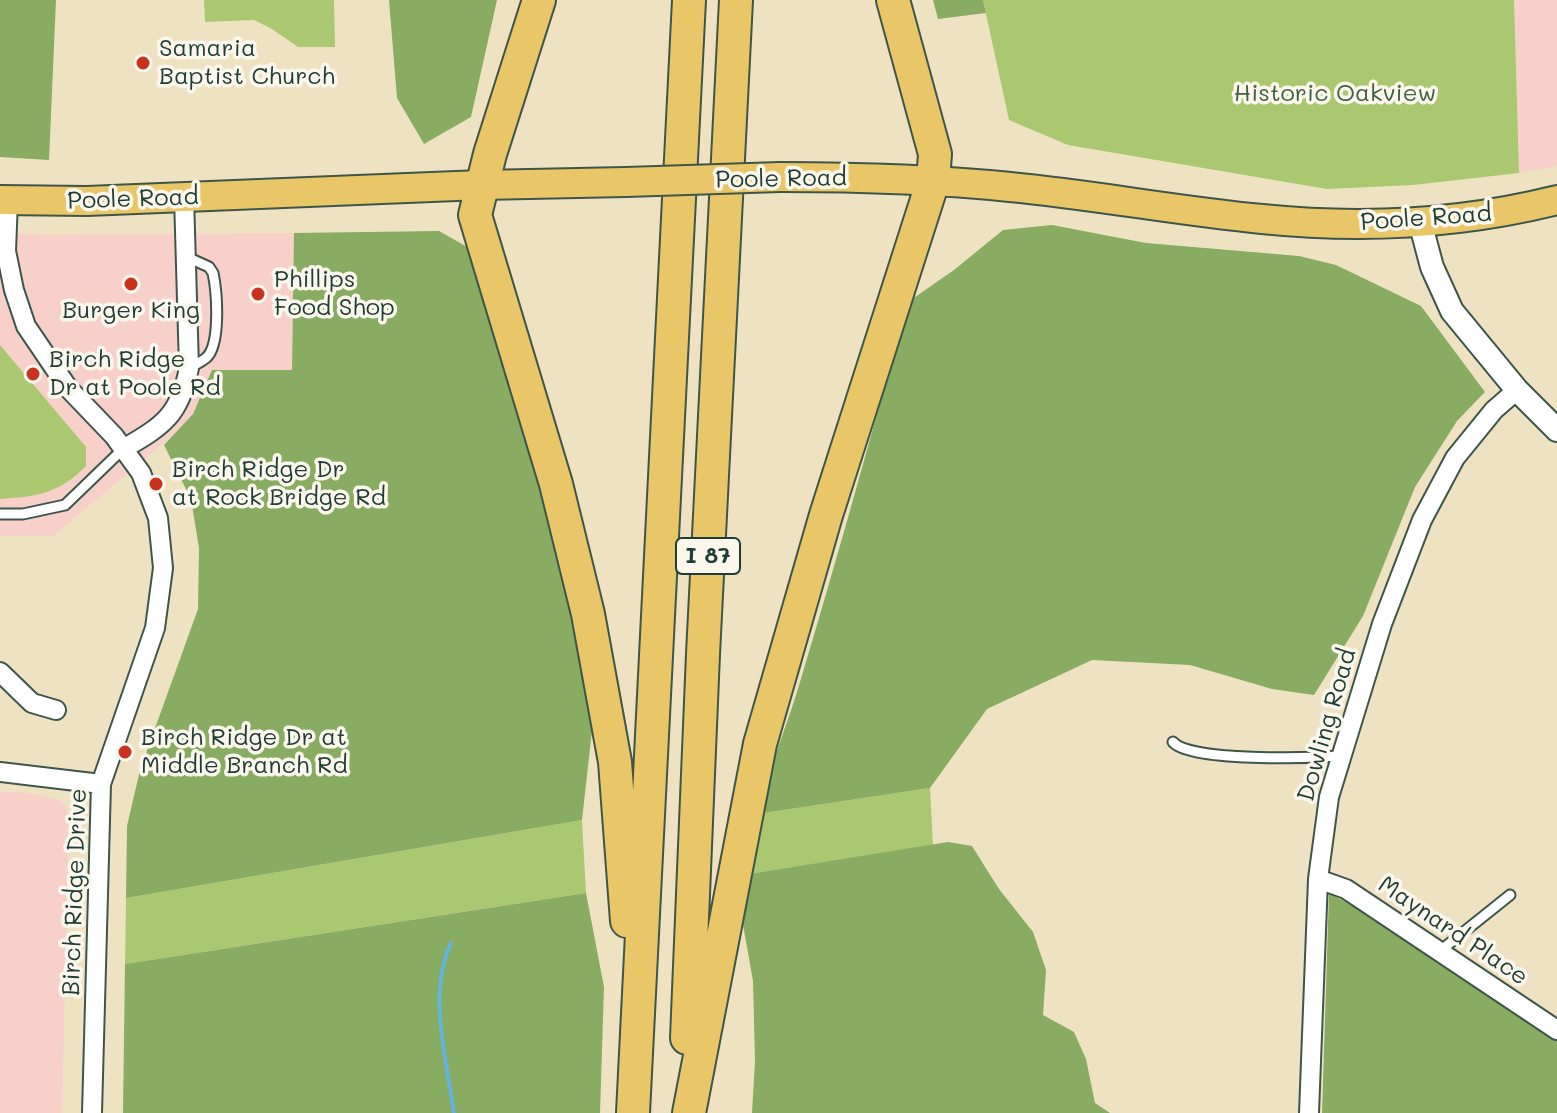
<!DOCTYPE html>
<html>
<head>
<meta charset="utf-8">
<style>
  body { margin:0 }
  canvas { display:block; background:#efe2c3 }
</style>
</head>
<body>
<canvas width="1557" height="1113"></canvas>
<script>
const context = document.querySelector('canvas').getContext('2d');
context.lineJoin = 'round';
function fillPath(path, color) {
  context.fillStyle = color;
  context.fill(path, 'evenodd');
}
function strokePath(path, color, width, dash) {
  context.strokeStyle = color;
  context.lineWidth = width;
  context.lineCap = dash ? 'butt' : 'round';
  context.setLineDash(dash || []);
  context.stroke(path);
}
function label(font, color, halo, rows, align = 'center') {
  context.font = font + ' Mali,sans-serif';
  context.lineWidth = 7;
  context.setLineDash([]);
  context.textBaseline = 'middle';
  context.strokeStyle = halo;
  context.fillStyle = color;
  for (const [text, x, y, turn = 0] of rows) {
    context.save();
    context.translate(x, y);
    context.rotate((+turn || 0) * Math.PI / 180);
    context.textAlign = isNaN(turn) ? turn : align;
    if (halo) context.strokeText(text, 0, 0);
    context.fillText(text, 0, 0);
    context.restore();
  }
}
fillPath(new Path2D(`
  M1514 0H1557V166L1519 173Z
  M0 232 44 235 294 233 292 371 212 370 193 414 179 430 53 536H0Z
  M0 792H23L62 801 69 815 62 1113H0Z`), '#f7d0ca');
fillPath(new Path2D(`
  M204 0H334L335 47H298L272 29 254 20 205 22Z
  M983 0H1514L1519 173 1413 185 1327 189 1068 145 1009 120Z
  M0 345 86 447V466C60 493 36 497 0 499Z
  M930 788 933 845 749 874 757 814Z
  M582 820 586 893 125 964 126 898Z`), '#aac870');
fillPath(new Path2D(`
  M0 0H56L49 160 0 157Z
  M389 0H497L471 117 424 144 397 98Z
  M933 0H983L986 13 938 19Z
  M1052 225 1146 243 1299 256 1336 265 1421 306 1485 392 1457 421 1415 487 1363 616 1314 695 1272 689 1190 665 1092 660 987 709 930 788 757 814C768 769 787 727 800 682 838 556 873 429 908 302L954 270 1003 230Z
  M439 231 469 248 492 306 571 608 594 713 582 820 126 898 127 826 140 770 198 609 199 548 191 499 164 445 193 414 212 370H292L294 233Z
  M948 842 972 846 999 889 1033 932 1046 970 1043 1015 1074 1032 1086 1059 1095 1103 1110 1113H752L755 1061 753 981 742 919 749 874Z
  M586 893 604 987 600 1113H123L125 964Z
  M1329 893 1385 923 1557 1038V1113H1322Z`), '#87ac62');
strokePath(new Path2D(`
  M451 943C427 993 447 1061 454 1113`), '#64b4de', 4);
const service = new Path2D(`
  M187 257 209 267 213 273C217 292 221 345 206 358 201 362 194 365 189 368
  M0 514H23L65 505 123 449
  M1173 742C1190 762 1311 758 1341 756
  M1440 951 1510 895`);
const minor = new Path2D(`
  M8 200 6 251 14 290 26 326 68 388 114 436 141 473 158 518 163 568 155 628 101 784 92 1113
  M123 449C163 426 180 415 189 368L184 197
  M0 672 32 703 56 710
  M0 772 101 784
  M1318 879 1346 889 1557 1030
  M1309 1113 1318 879 1329 797 1382 624 1422 520 1455 458 1494 410 1517 390`);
const tertiary = new Path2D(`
  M1420 222 1432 267 1452 311 1517 390 1557 430`);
const primary = new Path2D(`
  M780 177C857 177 933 179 1010 187 1094 195 1178 211 1262 219 1361 229 1461 224 1557 200
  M0 200 87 201 481 185 626 182`);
const motorway = new Path2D(`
  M539 0 490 154 475 215 556 484 588 614 615 762 627 921
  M687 1038 703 654 736 0
  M633 1113 689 0
  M689 1113 760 744 826 515 933 181 935 154 893 0`);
strokePath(service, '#3e5649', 13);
strokePath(minor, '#3e5649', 22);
strokePath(tertiary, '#3e5649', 26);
strokePath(primary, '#3e5649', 32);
strokePath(motorway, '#3e5649', 36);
strokePath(service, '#fff', 9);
strokePath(minor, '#fff', 18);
strokePath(tertiary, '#fff', 22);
strokePath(primary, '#e9c769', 28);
strokePath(motorway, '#e9c769', 32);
const primaryBridge = new Path2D(`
  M626 182 780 177`);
strokePath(primaryBridge, '#3e5649', 32, []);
strokePath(primaryBridge, '#e9c769', 28);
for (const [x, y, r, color] of [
  [143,63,8,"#c8321e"],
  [131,284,8,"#c8321e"],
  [258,294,8,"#c8321e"],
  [33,374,8,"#c8321e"],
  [156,484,8,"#c8321e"],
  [125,752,8,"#c8321e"]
]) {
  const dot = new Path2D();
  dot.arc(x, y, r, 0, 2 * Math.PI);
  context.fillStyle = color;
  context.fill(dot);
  strokePath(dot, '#fbf7ec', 3);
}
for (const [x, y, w] of [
  [708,556,64]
]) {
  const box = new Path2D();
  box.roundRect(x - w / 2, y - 18, w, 36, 6);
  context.fillStyle = '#fbf7ec';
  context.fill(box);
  strokePath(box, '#1f3d34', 2);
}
label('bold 22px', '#1f3d34', null, [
  ["I 87",708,556]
]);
label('24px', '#1f3d34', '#fbf7ec', [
  ["Samaria",159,49],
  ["Baptist Church",159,77],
  ["Phillips",274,280],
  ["Food Shop",274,308],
  ["Burger King",131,311,"center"],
  ["Birch Ridge",49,360],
  ["Dr at Poole Rd",49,388],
  ["Birch Ridge Dr",172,470],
  ["at Rock Bridge Rd",172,498],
  ["Birch Ridge Dr at",141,738],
  ["Middle Branch Rd",141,766]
], 'left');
label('24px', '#426043', '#fbf7ec', [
  ["Historic Oakview",1335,94]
]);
label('24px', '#1f3d34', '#fbf7ec', [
  ["Poole Road",781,179,-1],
  ["Poole Road",133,199,-2],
  ["Poole Road",1426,218,-4],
  ["Dowling Road",1327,725,-74],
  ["Birch Ridge Drive",75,892,-88],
  ["Maynard Place",1453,931,34]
]);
</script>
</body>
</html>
